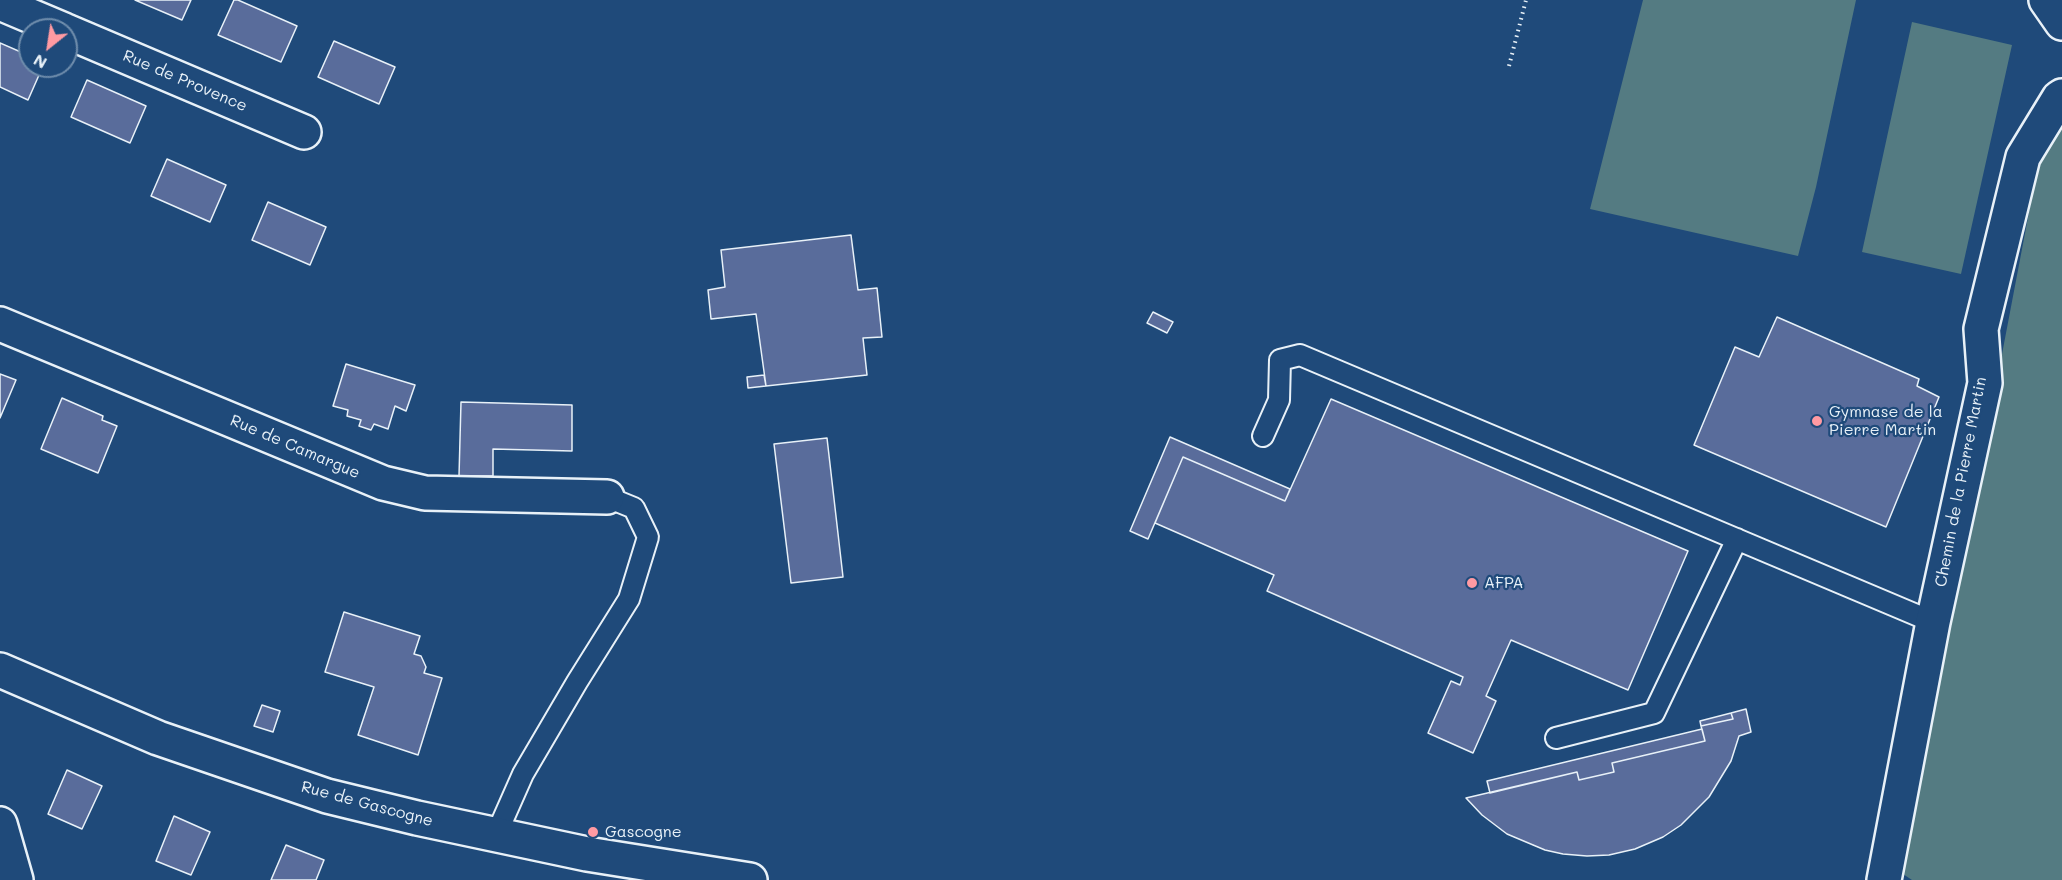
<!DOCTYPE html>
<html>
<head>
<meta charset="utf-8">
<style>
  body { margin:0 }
  #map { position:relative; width:2062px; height:880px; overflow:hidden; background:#1f4a7a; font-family:Mali,sans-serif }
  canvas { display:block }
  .north { position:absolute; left:18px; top:18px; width:60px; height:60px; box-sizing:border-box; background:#1f4a7a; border:2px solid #6f8dac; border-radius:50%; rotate:210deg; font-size:16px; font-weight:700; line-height:24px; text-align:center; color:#e8f1f8 }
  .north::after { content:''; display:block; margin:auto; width:21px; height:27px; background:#ff9aa2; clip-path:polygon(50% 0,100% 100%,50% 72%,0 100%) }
</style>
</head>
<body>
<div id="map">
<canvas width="2062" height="880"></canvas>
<div class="north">N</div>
</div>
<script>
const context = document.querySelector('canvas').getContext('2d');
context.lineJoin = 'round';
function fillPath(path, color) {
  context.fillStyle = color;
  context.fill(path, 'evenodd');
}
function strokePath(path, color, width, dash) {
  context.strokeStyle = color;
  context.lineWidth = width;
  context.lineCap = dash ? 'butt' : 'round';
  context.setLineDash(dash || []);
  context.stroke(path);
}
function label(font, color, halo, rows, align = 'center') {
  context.font = font + ' Mali,sans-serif';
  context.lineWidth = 4.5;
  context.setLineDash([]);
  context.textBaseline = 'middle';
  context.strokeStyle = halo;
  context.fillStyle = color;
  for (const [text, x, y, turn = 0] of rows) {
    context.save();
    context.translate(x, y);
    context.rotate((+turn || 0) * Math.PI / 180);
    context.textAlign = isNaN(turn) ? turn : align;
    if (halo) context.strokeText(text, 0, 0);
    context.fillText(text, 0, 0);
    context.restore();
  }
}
fillPath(new Path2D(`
  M1643 0H1856L1816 187 1798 256 1590 209Z
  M1912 22 2012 45 1961 274 1862 252Z
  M2062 119V880H1912L1903 874 2042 144Z`), '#547b82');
const building = new Path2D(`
  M135 0H191L182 20Z
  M234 0H238L297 26 281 62 218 35Z
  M334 41 395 67 379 104 318 77Z
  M0 43 30 56V66H43L28 100 0 87Z
  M87 80 146 106 130 143 71 117Z
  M167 159 226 185 210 222 151 196Z
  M268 202 326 227 310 265 252 240Z
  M851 235 858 290 877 288 882 337 863 338 867 375 766 386 756 314 711 319 708 290 725 287 721 250Z
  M1153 312 1173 322 1167 333 1147 323Z
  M1777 317 1919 379 1917 386 1939 397 1886 527 1694 445 1735 347 1759 357Z
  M346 364 415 385 406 411 395 406 388 429 374 424 371 430 359 426 361 420 347 416 348 410 333 406Z
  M0 374 16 380 0 418Z
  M764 375 766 386 748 388 747 377Z
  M62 398 103 416 102 420 117 426 98 473 41 449Z
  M1331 399 1688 551 1628 690 1511 640 1486 696 1496 701 1473 753 1428 733 1451 681 1460 685 1463 677 1267 591 1274 575 1155 523 1183 457 1285 501Z
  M461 402 572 405V451L493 449V476H459Z
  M1170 437 1290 489 1285 501 1183 457 1148 539 1130 531Z
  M827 438 843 577 791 583 774 444Z
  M344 612 420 636 414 654 421 656 426 667 424 673 442 678 418 755 358 735 374 687 325 672Z
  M262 705 280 711 273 732 254 726Z
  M1746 709 1751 732 1739 736 1731 761 1709 797 1681 825 1663 837 1635 849 1609 855 1587 856 1563 854 1545 850 1507 834 1482 815 1466 798 1577 772 1579 780 1614 772 1612 763 1705 741 1701 726 1733 719 1731 713Z
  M1731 713 1733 719 1701 726 1700 721Z
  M1702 729 1705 741 1612 763 1614 772 1579 780 1577 772 1490 793 1487 781Z
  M67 770 102 786 82 829 48 814Z
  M174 816 210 832 191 875 156 861Z
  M286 845 324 860 316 880H271Z`);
fillPath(building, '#596c9b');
strokePath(building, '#e8f1f8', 1.5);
const lane = new Path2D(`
  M1263 436 1279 400 1280 360 1300 355 1933 622
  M1556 738 1654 713 1737 539
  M496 835 523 774 577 682 629 599 648 537 634 508 607 497`);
const street = new Path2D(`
  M0 3 64 30
  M66 31 304 132
  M0 324 383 483 425 493 607 497
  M0 824 16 880
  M1884 880 1933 622 1985 383 1981 329 2023 157 2059 98 2062 96`);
const secondary = new Path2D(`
  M2046 0 2062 23
  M0 670 158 738 327 796 417 818 587 854 750 880`);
strokePath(lane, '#e8f1f8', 24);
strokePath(street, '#e8f1f8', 38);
strokePath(secondary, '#e8f1f8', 38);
strokePath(new Path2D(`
  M1509 66 1526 0`), '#e8f1f8', 4, [1.5, 4.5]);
strokePath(lane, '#1f4a7a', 20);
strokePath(street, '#1f4a7a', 33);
strokePath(secondary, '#1f4a7a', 33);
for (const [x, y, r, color] of [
  [1817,421,6,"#ff9aa2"],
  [1472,583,6,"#ff9aa2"],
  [593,832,6,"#ff9aa2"]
]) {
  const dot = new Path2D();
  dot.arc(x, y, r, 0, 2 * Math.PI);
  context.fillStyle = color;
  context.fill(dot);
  strokePath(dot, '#1f4a7a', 2);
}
label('16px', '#e8f1f8', '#1f4a7a', [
  ["Rue de Provence",185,81,23],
  ["Rue de Camargue",295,447,23],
  ["Chemin de la Pierre Martin",1961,482,-79],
  ["Rue de Gascogne",367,804,15]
]);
label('16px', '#e8f1f8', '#1f4a7a', [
  ["Gymnase de la",1829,412],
  ["Pierre Martin",1829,430],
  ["AFPA",1484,583],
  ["Gascogne",605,832]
], 'left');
</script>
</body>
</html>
